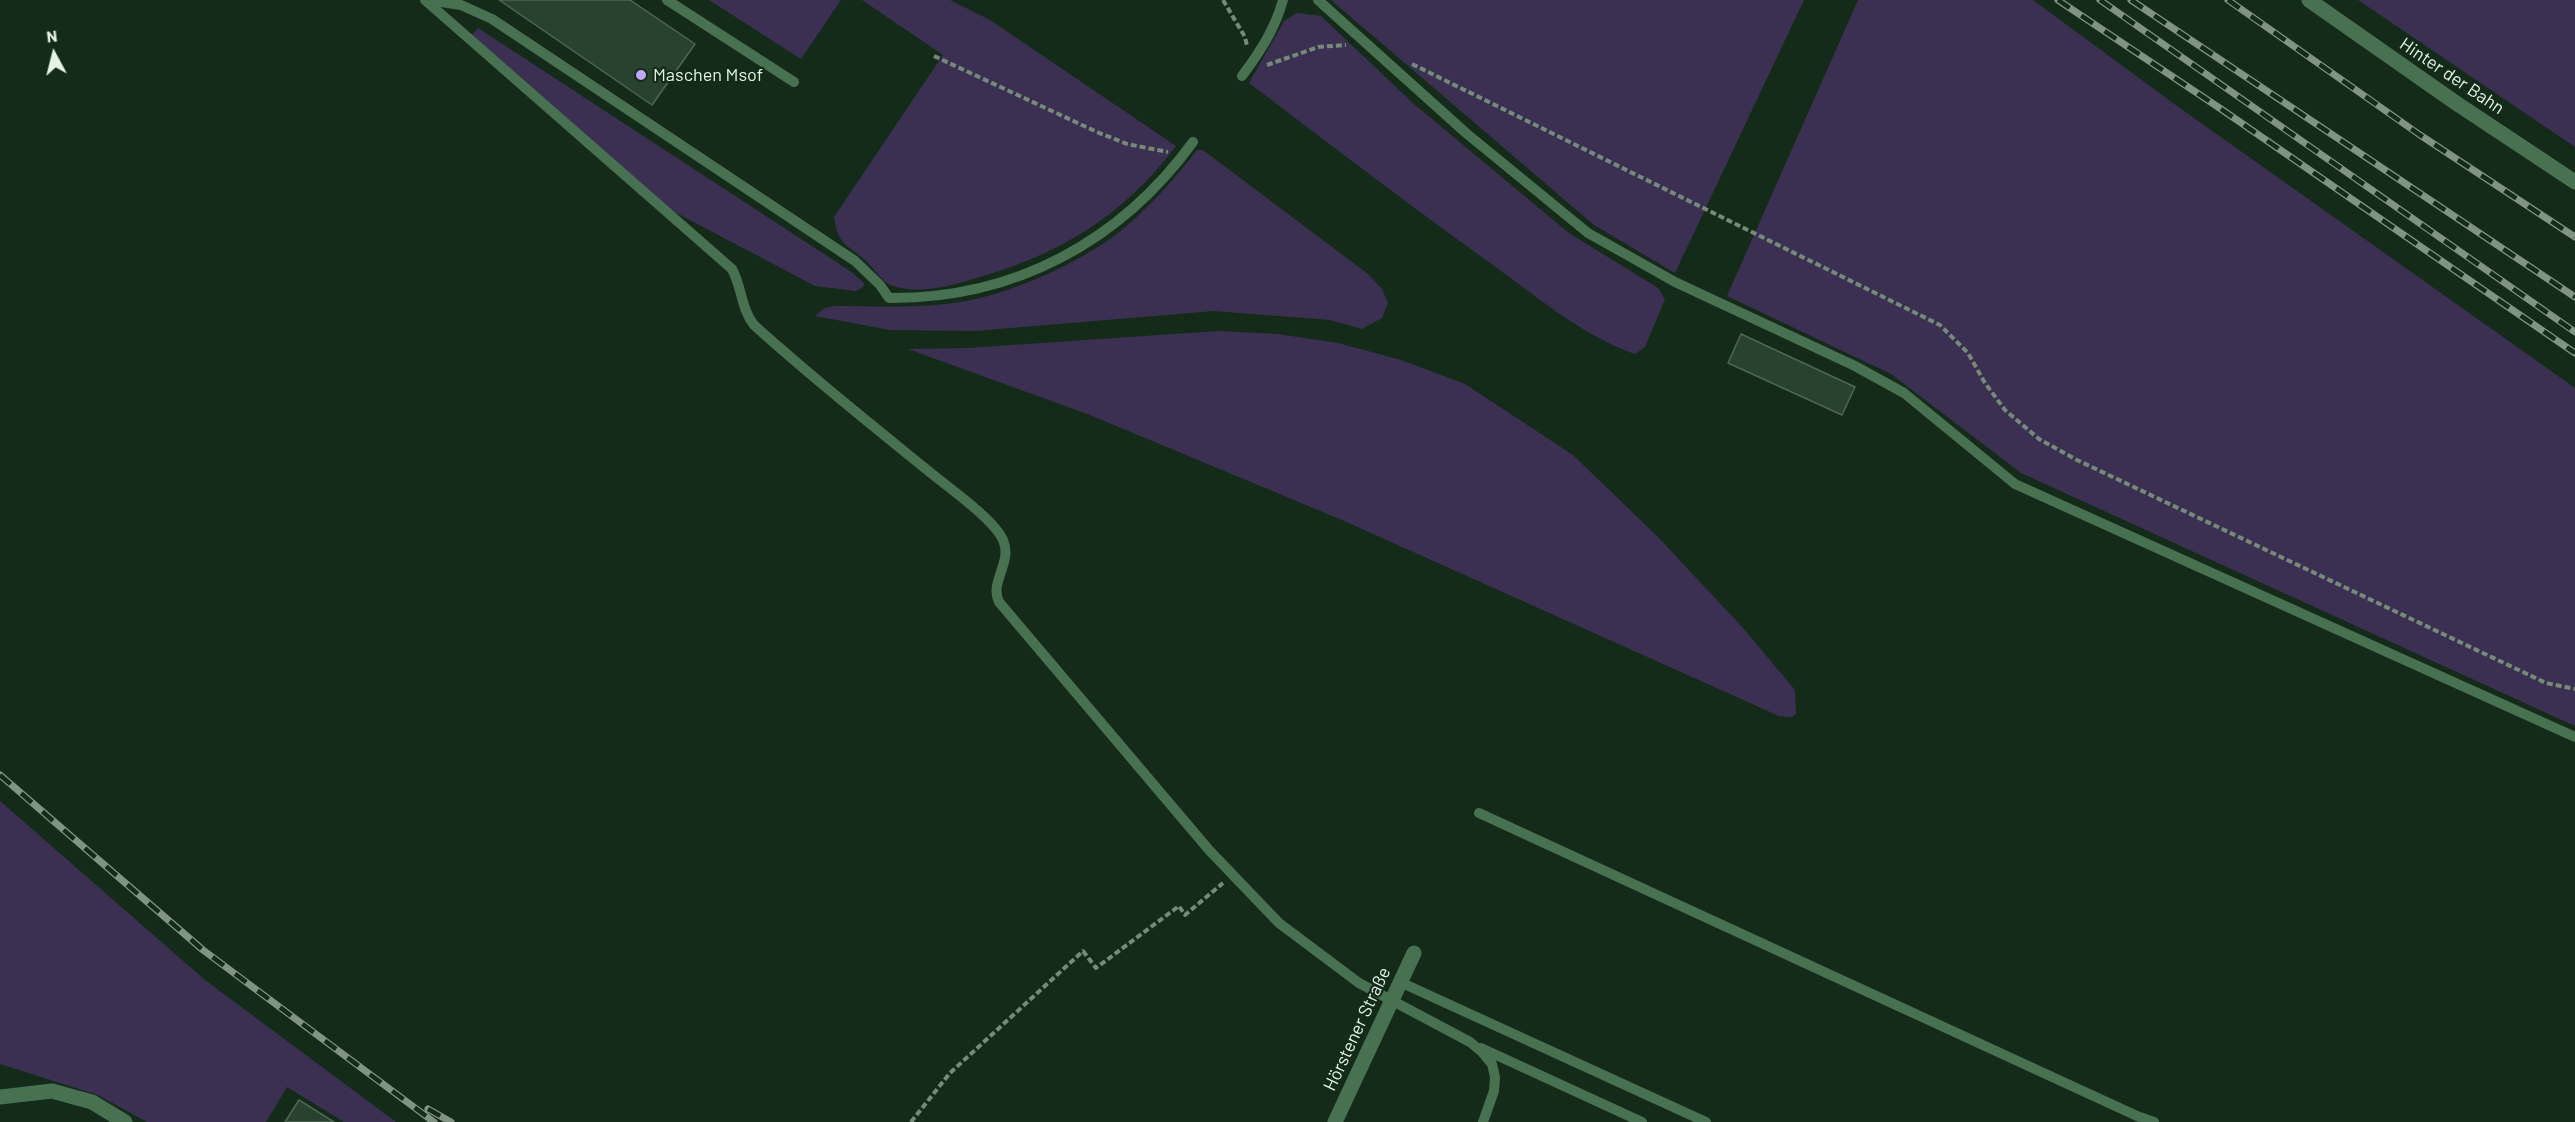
<!DOCTYPE html>
<html>
<head>
<meta charset="utf-8">
<style>
  body { margin:0 }
  #map { position:relative; width:2575px; height:1122px; overflow:hidden; background:#142b1a; font-family:Barlow,sans-serif }
  canvas { display:block }
  .north { position:absolute; left:24px; top:24px; width:60px; height:60px; -webkit-text-stroke:4px #142b1a; paint-order:stroke; rotate:353deg; font-size:16px; font-weight:700; line-height:24px; text-align:center; color:#e5f3e7 }
  .north::after { content:''; display:block; margin:auto; width:21px; height:27px; background:#e5f3e7; clip-path:polygon(50% 0,100% 100%,50% 72%,0 100%) }
</style>
</head>
<body>
<div id="map">
<canvas width="2575" height="1122"></canvas>
<div class="north">N</div>
</div>
<script>
const context = document.querySelector('canvas').getContext('2d');
context.lineJoin = 'round';
function fillPath(path, color) {
  context.fillStyle = color;
  context.fill(path, 'evenodd');
}
function strokePath(path, color, width, dash) {
  context.strokeStyle = color;
  context.lineWidth = width;
  context.lineCap = dash ? 'butt' : 'round';
  context.setLineDash(dash || []);
  context.stroke(path);
}
function label(font, color, halo, rows, align = 'center') {
  context.font = font + ' Barlow,sans-serif';
  context.lineWidth = 4.5;
  context.setLineDash([]);
  context.textBaseline = 'middle';
  context.strokeStyle = halo;
  context.fillStyle = color;
  for (const [text, x, y, turn = 0] of rows) {
    context.save();
    context.translate(x, y);
    context.rotate((+turn || 0) * Math.PI / 180);
    context.textAlign = isNaN(turn) ? turn : align;
    if (halo) context.strokeText(text, 0, 0);
    context.fillText(text, 0, 0);
    context.restore();
  }
}
fillPath(new Path2D(`
  M709 0H841L801 59Z
  M862 0H950L990 20 1176 146C1121 219 1056 256 970 280 946 287 918 294 893 286 882 283 875 269 867 262 847 242 839 249 834 217L943 55Z
  M1331 0H1804L1675 273 1594 225Z
  M1858 0H2033L2177 106 2575 388V726L2021 473 1891 374 1727 296Z
  M2358 0H2575V147Z
  M1297 13 1321 16 1414 104 1569 233 1658 288 1665 299 1645 347 1635 354C1583 336 1540 299 1497 268 1413 208 1331 145 1249 83L1284 21Z
  M478 28 850 271 864 283 863 287 856 291 815 286 669 209 472 35Z
  M1197 150H1203L1368 274 1382 289 1388 303 1382 318 1362 329 1330 320 1214 311 975 331 890 330 815 316 825 308 834 306C877 306 923 309 966 301 1016 292 1091 258 1129 224 1154 202 1177 176 1197 150Z
  M1218 331 1278 334 1338 343 1401 360 1465 384 1573 455 1658 537 1744 629 1795 690 1796 714 1792 717 1779 716 1342 520 1090 415 908 349 968 348Z
  M0 801 205 980 396 1122H344L287 1087 266 1122H147L98 1095 0 1064Z`), '#3b3051');
const building = new Path2D(`
  M499 0H630L695 44 652 105Z
  M1741 334 1855 387 1842 415 1728 363Z
  M299 1100 334 1122H285Z`);
fillPath(building, '#29412f');
strokePath(building, '#4e6754', 1.5);
strokePath(new Path2D(`
  M1223 0 1245 37 1247 46
  M934 56 1097 132 1127 144 1168 152
  M1412 64 1940 325 1968 353 1985 383 2005 410 2039 439 2077 460 2546 683 2575 689
  M1267 65 1318 47 1346 45
  M911 1122 950 1073 1083 951 1096 968 1179 906 1185 915 1223 883`), '#76897a', 4, [6, 3]);
strokePath(new Path2D(`
  M425 0 732 269C742 287 741 309 754 325 809 375 868 422 926 469 946 486 993 518 1003 540 1013 562 989 582 999 602L1209 850 1279 923 1359 983 1470 1042 1482 1052 1492 1064 1495 1077 1494 1091 1483 1122
  M429 0 461 5 492 19 855 261 880 285 889 298C1014 299 1120 242 1193 142
  M667 0 794 82
  M1318 0 1466 133 1588 233 1675 282 1855 366 1904 393 2015 484 2575 737
  M1242 76C1260 52 1275 29 1283 0
  M1479 813 2137 1116 2154 1122
  M1400 982 1706 1122
  M1481 1048 1642 1122`), '#487152', 10);
strokePath(new Path2D(`
  M2309 0 2456 103 2575 182
  M0 1097 52 1091 92 1102 125 1122`), '#487152', 15);
const rail = new Path2D(`
  M2058 0 2221 109 2575 353
  M2100 0 2575 332
  M2131 0 2575 297
  M2228 0 2420 135 2575 237
  M0 775 203 950 434 1122
  M428 1109 451 1122`);
strokePath(rail, '#819385', 7);
strokePath(rail, '#142b1a', 4.5, [14]);
strokePath(new Path2D(`
  M1335 1122 1414 953`), '#487152', 15);
for (const [x, y, r, color] of [
  [641,75,6,"#c1a8f3"]
]) {
  const dot = new Path2D();
  dot.arc(x, y, r, 0, 2 * Math.PI);
  context.fillStyle = color;
  context.fill(dot);
  strokePath(dot, '#142b1a', 2);
}
label('18px', '#e5f3e7', '#142b1a', [
  ["Maschen Msof",653,75]
], 'left');
label('18px', '#e5f3e7', '#142b1a', [
  ["Hinter der Bahn",2452,76,34],
  ["Hörstener Straße",1357,1029,-65]
]);
</script>
</body>
</html>
